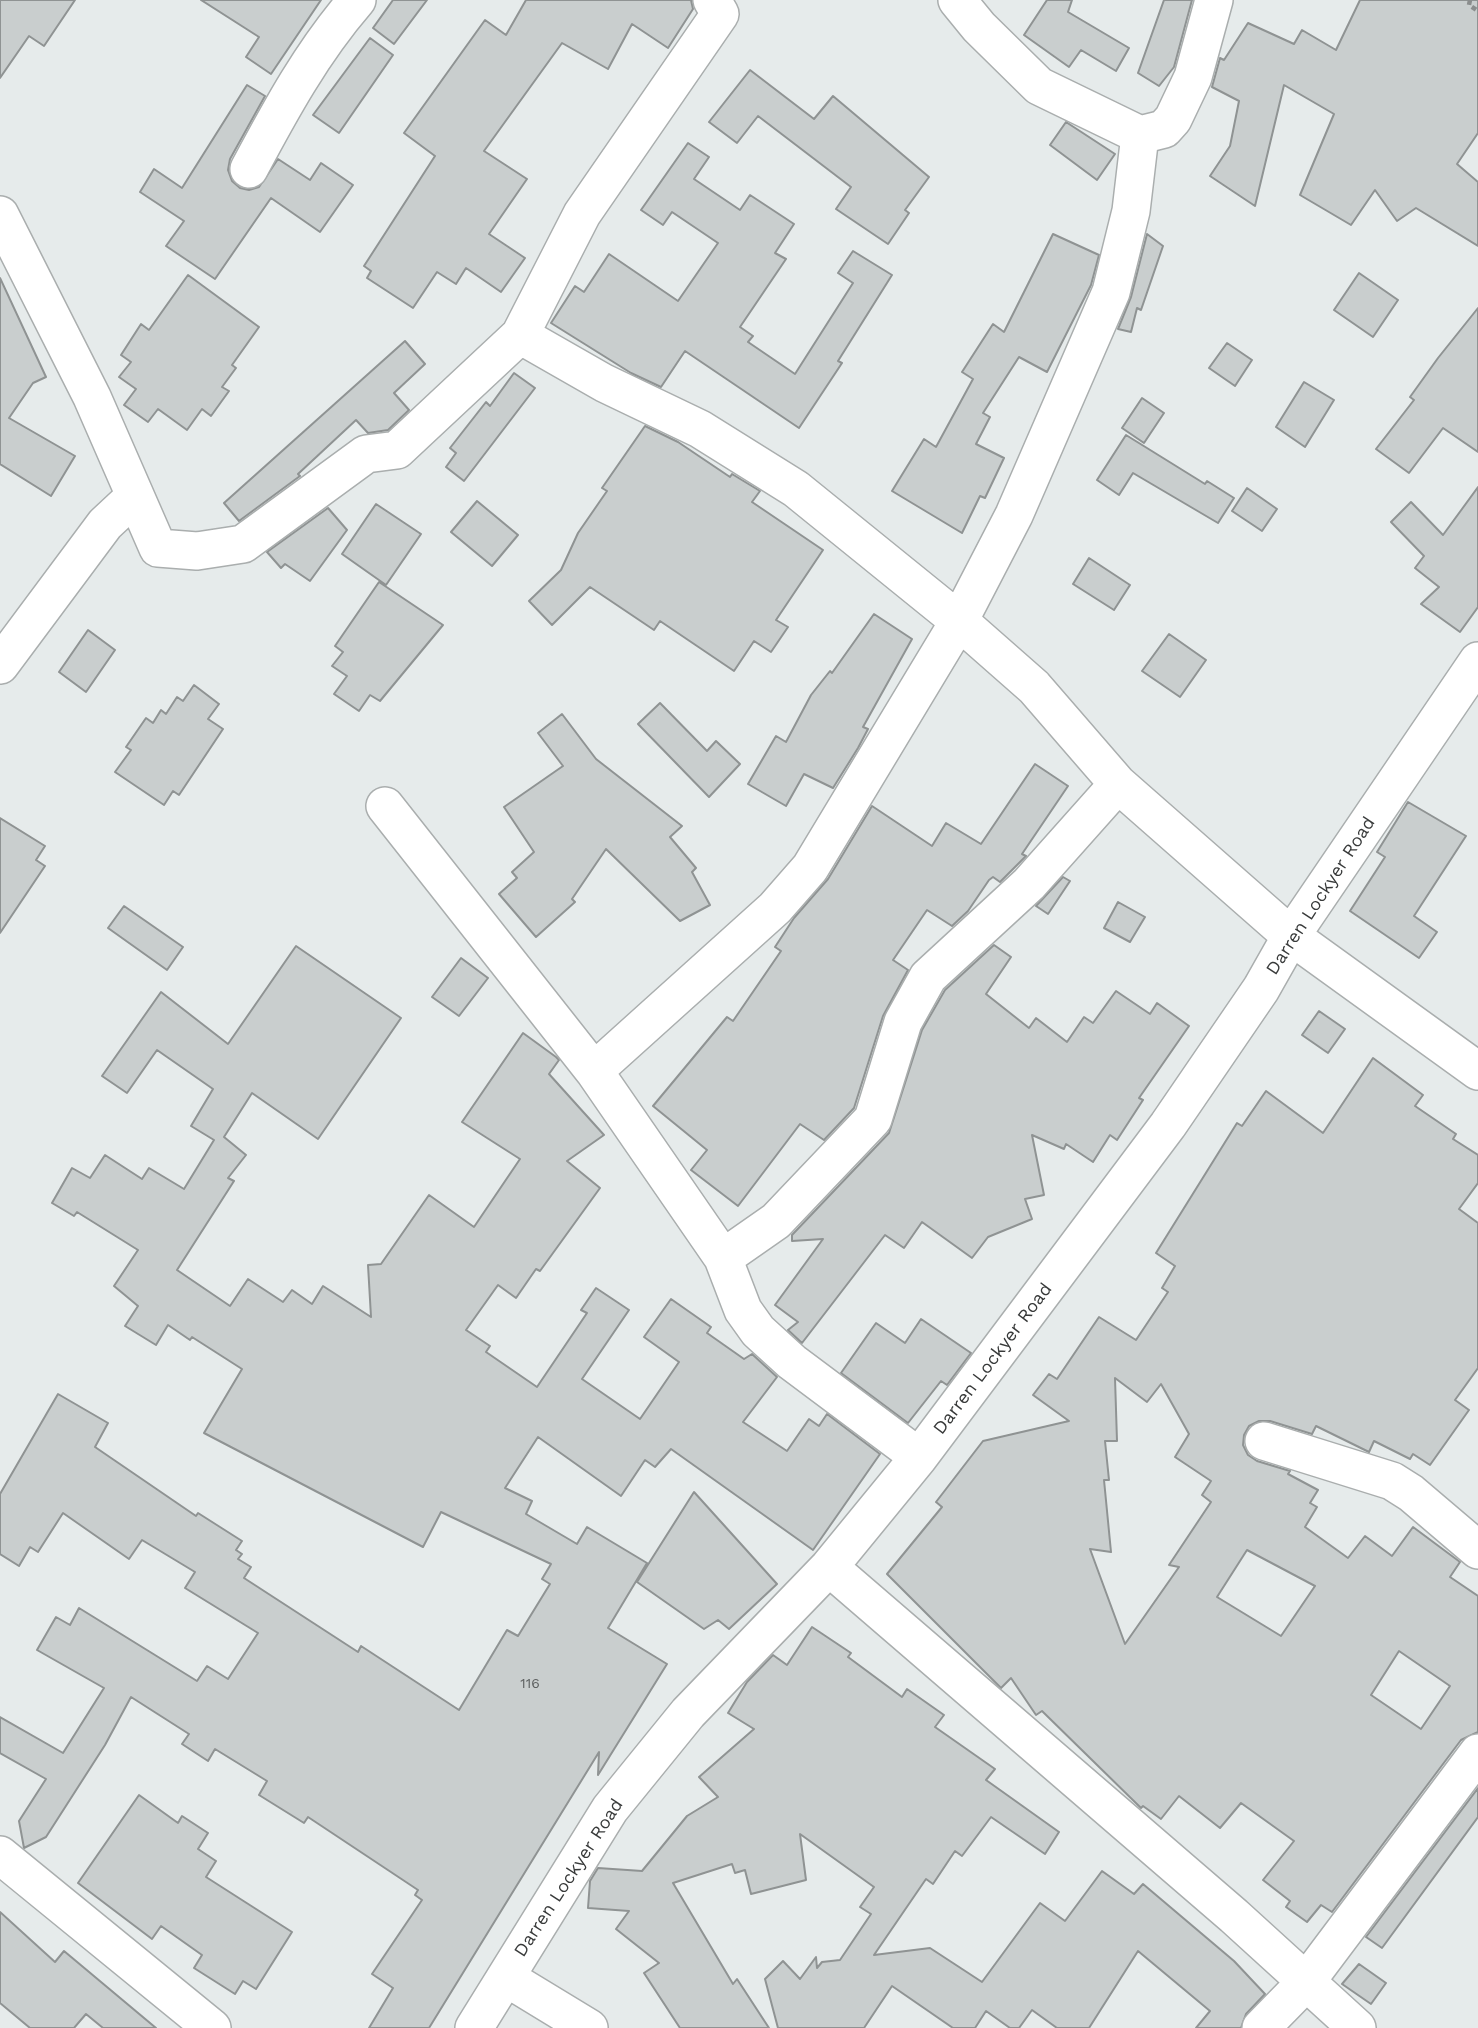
<!DOCTYPE html>
<html>
<head>
<meta charset="utf-8">
<style>
  body { margin:0 }
  canvas { display:block; background:#e6ebeb }
</style>
</head>
<body>
<canvas width="1478" height="2028"></canvas>
<script>
const context = document.querySelector('canvas').getContext('2d');
context.lineJoin = 'round';
function fillPath(path, color) {
  context.fillStyle = color;
  context.fill(path, 'evenodd');
}
function strokePath(path, color, width, dash) {
  context.strokeStyle = color;
  context.lineWidth = width;
  context.lineCap = dash ? 'butt' : 'round';
  context.setLineDash(dash || []);
  context.stroke(path);
}
function label(font, color, halo, rows, align = 'center') {
  context.font = font + ' "Work Sans",sans-serif';
  context.lineWidth = 7;
  context.setLineDash([]);
  context.textBaseline = 'middle';
  context.strokeStyle = halo;
  context.fillStyle = color;
  for (const [text, x, y, turn = 0] of rows) {
    context.save();
    context.translate(x, y);
    context.rotate((+turn || 0) * Math.PI / 180);
    context.textAlign = isNaN(turn) ? turn : align;
    if (halo) context.strokeText(text, 0, 0);
    context.fillText(text, 0, 0);
    context.restore();
  }
}
const building = new Path2D(`
  M0 0H75L44 46 29 36 0 78Z
  M201 0H321L271 74 246 57 259 37Z
  M393 0H427L394 44 373 28Z
  M526 0H691L693 9 668 48 632 24 608 69 562 43 484 151 527 179 489 234 525 258 501 292 466 268 456 284 437 272 413 308 367 278 371 271 364 266 435 156 404 133 485 20 506 35Z
  M1047 0H1072L1068 12 1129 48 1116 71 1081 50 1069 67 1024 35Z
  M1164 0H1192L1174 67 1159 86 1138 73Z
  M1360 0H1478V133L1457 164 1478 182V246L1416 208 1397 221 1375 190 1351 225 1300 195 1334 114 1284 85 1255 206 1210 176 1230 146 1239 101 1212 87 1220 58 1224 60 1248 23 1294 44 1302 30 1336 50Z
  M370 38 393 55 339 133 313 115Z
  M750 70 814 119 833 96 929 177 905 210 909 213 888 244 836 209 851 187 758 116 737 143 709 122Z
  M247 85 265 96 230 159 228 170 232 181 240 188 249 190 259 187 278 159 310 180 321 163 353 185 320 232 271 198 215 279 166 246 184 221 140 192 154 169 182 188Z
  M1066 122 1115 154 1097 180 1050 145Z
  M688 143 709 157 694 179 740 210 750 195 794 224 775 253 786 259 740 327 753 336 748 342 795 374 853 283 838 273 853 251 892 275 838 361 842 363 799 428 685 351 661 387 631 373 551 323 575 286 584 292 609 254 678 301 718 243 672 212 663 225 641 210Z
  M1053 234 1099 255 1091 285 1047 372 1019 357 983 413 990 417 976 444 1004 458 985 498 980 496 962 533 892 491 924 439 936 447 973 379 962 372 993 324 1004 332Z
  M1147 234 1163 246 1141 310 1137 308 1131 332 1118 329 1131 297Z
  M1359 273 1398 300 1373 337 1334 310Z
  M188 275 259 327 232 365 236 368 222 387 229 391 211 416 202 409 187 430 158 409 148 422 124 405 136 389 119 377 131 362 121 355 141 324 149 330Z
  M0 278 46 377 33 383 9 418 75 456 51 496 0 464Z
  M1478 308V452L1443 428 1409 473 1376 449 1414 400 1410 397 1438 358Z
  M405 341 425 364 394 393 409 410 388 430 368 433 356 420 298 474 300 476 239 521 224 503Z
  M1227 343 1252 360 1235 386 1209 368Z
  M514 373 535 388 464 481 446 467 456 453 450 448 486 402 490 406Z
  M1304 382 1334 400 1305 447 1276 427Z
  M1142 398 1164 413 1144 443 1122 428Z
  M645 426 678 442 730 477 732 474 760 491 752 502 823 550 776 620 788 627 771 652 754 641 734 671 660 621 654 630 590 587 552 625 529 601 561 570 578 533 607 491 602 488Z
  M1126 435 1205 484 1207 481 1234 498 1218 523 1133 473 1119 495 1097 480Z
  M1478 487V607L1460 632 1421 604 1439 587 1415 568 1424 556 1391 522 1411 502 1443 535Z
  M1247 488 1277 509 1262 531 1232 511Z
  M477 501 518 535 492 566 451 532Z
  M376 504 421 534 386 585 342 554Z
  M328 508 347 530 310 581 285 564 281 568 267 552Z
  M1089 558 1130 585 1114 610 1073 584Z
  M379 582 443 625 380 701 370 695 359 711 334 694 347 676 332 666 343 652 335 646Z
  M874 614 912 639 863 727 868 729 858 748 833 788 804 774 786 806 748 784 776 736 786 742 811 695 830 671 832 673Z
  M88 630 115 650 86 692 59 672Z
  M1169 634 1206 660 1180 697 1142 671Z
  M194 685 219 704 208 719 223 729 179 795 173 791 164 805 115 772 131 750 126 747 146 718 153 723 161 710 166 714 177 697 183 701Z
  M660 703 707 751 716 741 740 764 709 797 638 724Z
  M562 714 596 759 682 826 670 837 696 868 692 872 710 905 680 921 606 849 572 899 575 902 536 937 499 894 517 878 512 872 534 852 504 807 563 766 538 733Z
  M1035 764 1068 786 1022 854 1026 856 1000 882 993 877 989 880 968 911 952 926 927 910 893 960 908 970 883 1016 854 1108 824 1140 800 1124 738 1206 691 1170 707 1150 653 1106 727 1017 733 1021 781 951 775 947 794 918 828 879 872 806 932 846 946 823 981 844Z
  M1408 802 1466 836 1414 916 1437 932 1419 958 1350 911 1385 857 1377 852Z
  M0 818 45 846 36 860 45 866 0 933Z
  M1063 877 1070 881 1048 914 1036 906Z
  M1118 902 1145 917 1130 942 1104 928Z
  M124 906 183 947 167 970 108 928Z
  M994 945 1011 957 986 994 1029 1028 1036 1018 1067 1042 1084 1017 1093 1023 1116 991 1150 1014 1157 1003 1189 1026 1139 1098 1143 1100 1117 1140 1110 1135 1093 1162 1066 1144 1064 1149 1032 1135 1044 1195 1025 1199 1032 1219 988 1237 972 1258 922 1222 904 1248 885 1235 802 1343 788 1330 798 1322 775 1305 823 1239 792 1241V1235L889 1133 922 1030 945 990Z
  M296 946 401 1018 318 1139 252 1093 224 1137 246 1155 228 1178 234 1181 177 1270 230 1306 248 1279 283 1302 292 1290 312 1304 323 1286 371 1317 368 1265 381 1264 429 1195 474 1227 520 1159 462 1122 523 1033 556 1057 559 1060 549 1074 604 1135 567 1161 600 1188 540 1271 536 1269 516 1298 498 1285 466 1330 490 1346 486 1352 537 1387 587 1313 581 1310 596 1288 629 1310 582 1379 640 1419 679 1362 644 1337 671 1299 711 1327 707 1333 744 1359 752 1354 777 1377 743 1422 787 1451 809 1419 819 1426 827 1414 880 1454 813 1550 671 1449 655 1467 645 1460 621 1496 538 1437 505 1488 532 1501 526 1514 577 1544 587 1527 647 1563 608 1628 667 1664 598 1775 599 1752 429 2028H369L393 1988 372 1974 422 1900 415 1895 418 1890 308 1817 304 1823 259 1795 267 1781 215 1749 208 1761 182 1744 189 1734 131 1697 105 1745 46 1837 24 1848 19 1821 46 1779 0 1753V1717L63 1753 104 1688 37 1650 56 1617 70 1625 79 1608 197 1681 207 1666 228 1679 258 1633 185 1588 195 1572 142 1540 129 1559 63 1513 38 1552 30 1547 19 1566 0 1554V1494L58 1394 108 1423 95 1447 196 1516 198 1513 242 1541 236 1550 242 1554 238 1559 251 1567 244 1578 358 1652 361 1646 459 1710 507 1630 518 1636 550 1584 542 1579 551 1564 441 1512 423 1547 204 1433 242 1369 192 1337 190 1340 168 1325 156 1345 125 1326 138 1306 114 1286 138 1250 77 1212 74 1216 52 1203 72 1168 90 1178 105 1155 142 1179 149 1168 184 1189 214 1140 191 1126 213 1089 157 1050 127 1093 102 1076 161 992 228 1044Z
  M461 958 488 978 459 1016 432 997Z
  M1319 1011 1345 1029 1328 1053 1302 1035Z
  M1373 1058 1423 1095 1415 1106 1456 1134 1453 1139 1478 1155V1183L1459 1209 1478 1223V1368L1455 1400 1469 1410 1430 1465 1413 1454 1410 1459 1374 1441 1369 1452 1316 1426 1312 1434 1270 1421H1259L1249 1426 1244 1435 1243 1445 1248 1455 1257 1461 1290 1471 1288 1474 1318 1490 1310 1503 1317 1507 1305 1527 1348 1558 1365 1536 1392 1556 1413 1527 1460 1562 1450 1577 1478 1596V1732L1461 1740 1332 1912 1321 1905 1307 1922 1286 1907 1290 1901 1263 1880 1294 1841 1241 1803 1220 1828 1179 1796 1161 1819 1143 1806 1141 1808 1042 1711 1036 1715 1011 1678 1001 1688 887 1574 942 1507 936 1502 983 1441 1069 1421 1033 1395 1049 1374 1057 1379 1099 1317 1136 1340 1168 1292 1162 1288 1175 1266 1156 1253 1237 1123 1242 1126 1266 1091 1323 1133ZM1115 1378 1147 1402 1161 1384 1189 1434 1175 1457 1211 1481 1202 1495 1211 1502 1169 1565 1179 1567 1125 1644 1090 1549 1111 1552 1104 1480H1109L1105 1441H1117ZM1247 1550 1315 1586 1281 1636 1217 1597ZM1399 1651 1450 1686 1421 1729 1371 1695Z
  M921 1319 971 1353 947 1385 941 1381 908 1423 841 1373 876 1323 905 1343Z
  M694 1492 777 1584 729 1629 718 1620 704 1629 637 1582Z
  M812 1627 851 1653 848 1657 902 1697 907 1689 944 1715 935 1727 995 1769 986 1780 1059 1832 1045 1854 991 1817 962 1856 955 1851 933 1884 926 1879 874 1955 930 1948 982 1982 1040 1903 1065 1921 1102 1871 1134 1894 1143 1884 1234 1961 1265 1994 1246 2014 1241 2028H1196L1210 2011 1138 1951 1089 2028H1057L1032 2010 1019 2028H1010L986 2011 975 2028H953L892 1986 864 2028H778L765 1979 783 1961 800 1979 816 1957 817 1968 822 1962 840 1960 871 1914 860 1907 874 1887 800 1834 806 1880 751 1894 745 1870 735 1873 732 1864 673 1883 733 1984 737 1979 769 2028H680L644 1973 659 1963 616 1929 629 1911 588 1908 590 1881 598 1868 642 1871 687 1816 718 1797 699 1777 754 1729 728 1713 747 1682 773 1655 787 1665Z
  M1478 1788V1817L1382 1948 1366 1937Z
  M139 1795 178 1823 182 1816 208 1833 198 1849 216 1861 206 1877 292 1932 256 1989 243 1981 235 1994 194 1968 202 1955 161 1926 152 1939 78 1883Z
  M0 1912 55 1962 64 1951 156 2028H103L86 2014 74 2028H30L0 2003Z
  M1359 1964 1386 1983 1371 2004 1342 1984Z`);
fillPath(building, '#c9cece');
strokePath(building, '#8f9393', 2);
const minor = new Path2D(`
  M712 0 720 14 582 214 520 335 604 383 700 429 796 489 959 621 1034 687 1118 784 1291 936 1478 1071
  M957 0 979 27 1039 86 1140 135 1164 129 1173 119 1193 77 1214 0
  M249 169C281 109 312 52 357 0
  M0 215 92 397 158 548 197 551 243 544 366 454 397 450 520 335
  M0 665 105 524 135 496
  M385 806 594 1071 723 1258 743 1310 758 1331 792 1362 919 1457
  M594 1071 775 908 810 868 959 621 1014 515 1111 292 1131 211 1140 135
  M723 1258 776 1221 873 1119 903 1022 928 977 1029 884 1118 784
  M1264 1441 1392 1481 1411 1493 1478 1550
  M829 1567 1234 1916 1357 2028
  M0 1855 212 2028
  M510 1980 589 2028
  M474 2028 610 1809 688 1713 829 1567 919 1457 1168 1125 1261 989 1291 936 1478 661
  M1261 2028 1306 1982 1478 1753`);
strokePath(minor, '#aaaeae', 40);
strokePath(new Path2D(`
  M1470 0 1469 5 1478 11`), '#8a8d8d', 4.5, [5, 3.5]);
strokePath(minor, '#fff', 37);
label('14px', '#5c5f5f', null, [
  ["116",530,1684]
]);
label('18px', '#383a3a', '#fff', [
  ["Darren Lockyer Road",1321,896,-57],
  ["Darren Lockyer Road",993,1359,-53],
  ["Darren Lockyer Road",569,1878,-57]
]);
</script>
</body>
</html>
